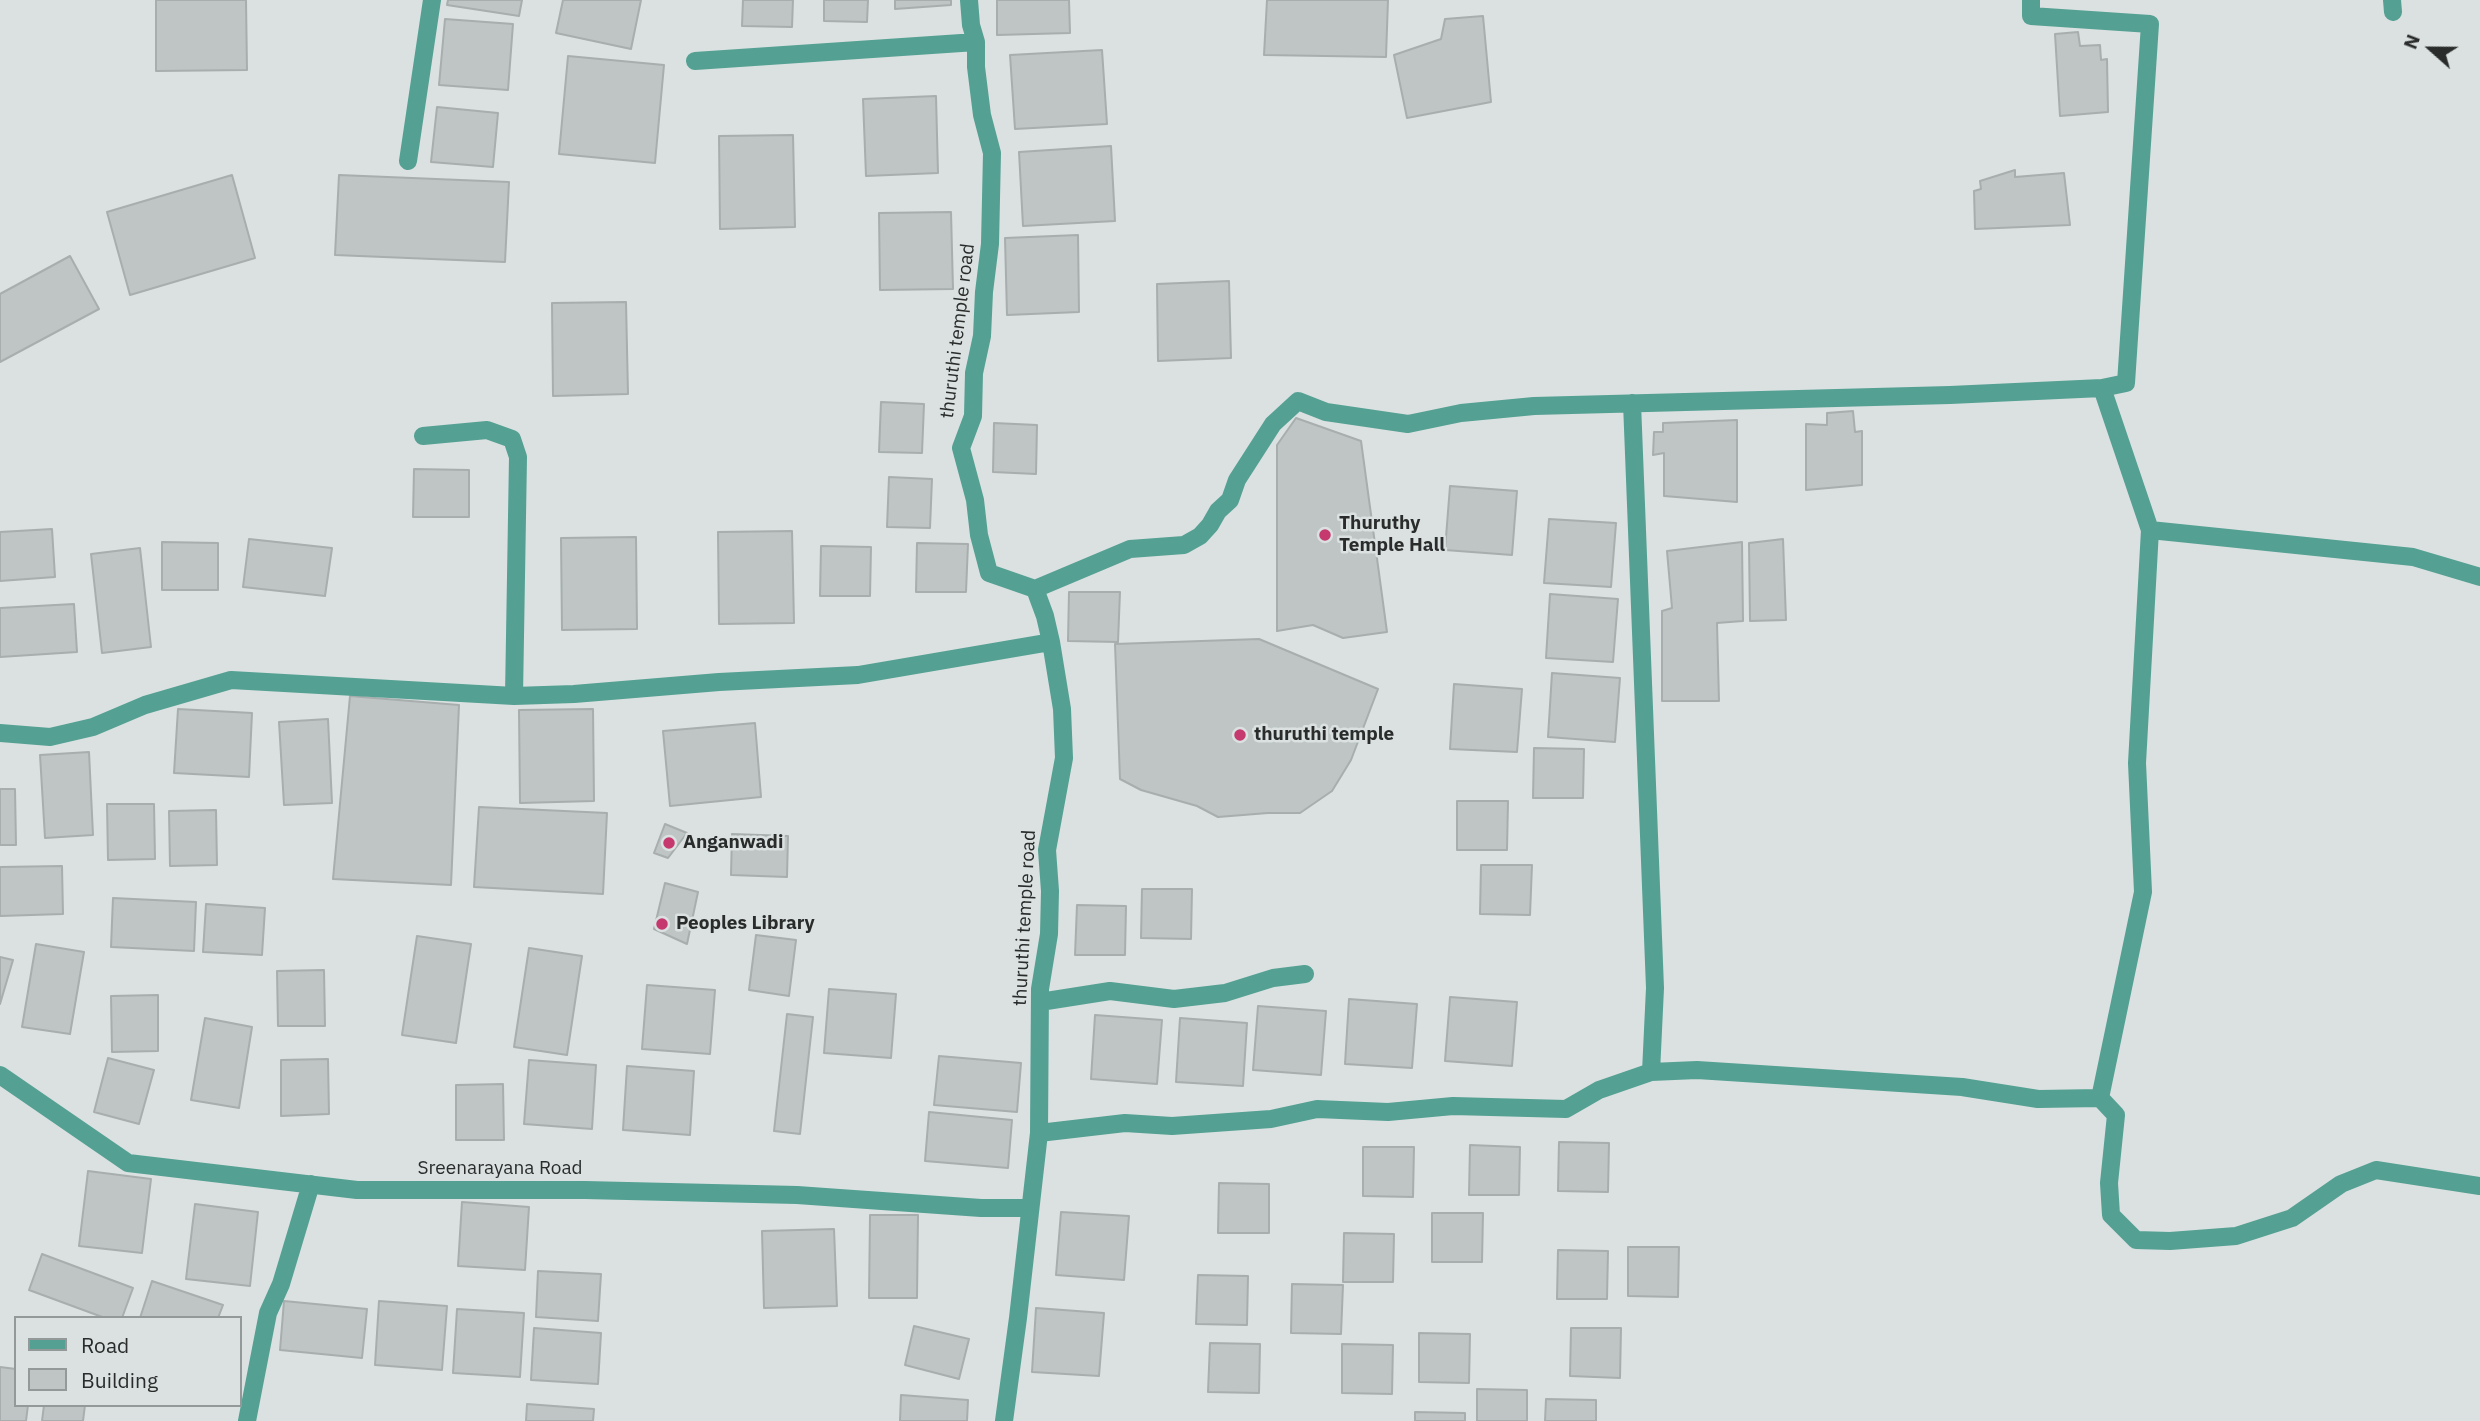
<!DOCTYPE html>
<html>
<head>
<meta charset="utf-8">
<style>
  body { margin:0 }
  #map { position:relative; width:2480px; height:1421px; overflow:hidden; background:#dae1e0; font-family:"IBM Plex Sans",sans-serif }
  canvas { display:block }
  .legend { position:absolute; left:14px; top:1316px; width:228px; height:91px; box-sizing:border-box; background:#dae1e0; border:2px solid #939998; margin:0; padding:9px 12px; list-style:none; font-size:21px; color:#292c2b }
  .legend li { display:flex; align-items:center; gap:14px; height:35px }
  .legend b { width:35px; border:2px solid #939998 }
  .north { position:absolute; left:2396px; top:14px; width:70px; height:70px; -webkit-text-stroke:5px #dae1e0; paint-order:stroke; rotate:291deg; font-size:19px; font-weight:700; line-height:28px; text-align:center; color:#292c2b }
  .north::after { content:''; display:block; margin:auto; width:24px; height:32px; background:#292c2b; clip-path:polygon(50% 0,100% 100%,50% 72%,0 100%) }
</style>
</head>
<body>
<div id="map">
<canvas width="2480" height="1421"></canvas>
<ul class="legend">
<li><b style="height:9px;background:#54a093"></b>Road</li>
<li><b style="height:19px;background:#bec5c4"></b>Building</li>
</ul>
<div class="north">N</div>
</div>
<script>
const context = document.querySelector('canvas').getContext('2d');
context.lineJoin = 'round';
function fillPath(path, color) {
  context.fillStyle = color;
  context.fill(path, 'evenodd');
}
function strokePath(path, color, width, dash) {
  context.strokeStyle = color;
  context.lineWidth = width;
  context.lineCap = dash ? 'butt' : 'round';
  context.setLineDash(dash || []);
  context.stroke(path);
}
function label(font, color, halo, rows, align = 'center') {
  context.font = font + ' "IBM Plex Sans",sans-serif';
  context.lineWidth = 5;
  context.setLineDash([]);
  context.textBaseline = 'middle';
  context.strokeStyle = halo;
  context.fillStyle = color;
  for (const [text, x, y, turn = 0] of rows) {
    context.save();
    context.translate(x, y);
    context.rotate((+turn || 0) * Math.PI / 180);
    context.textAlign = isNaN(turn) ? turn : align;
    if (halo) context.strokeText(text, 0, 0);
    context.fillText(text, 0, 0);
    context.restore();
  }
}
const building = new Path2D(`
  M156 0H246L247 70 156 71Z
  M448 0H522L519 16 447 5Z
  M563 0H641L631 49 556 33Z
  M743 0H793L792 27 742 26Z
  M824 0H868L867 22 824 21Z
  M895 0H951V5L895 9Z
  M997 0H1069L1070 33 997 35Z
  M1267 0H1388L1386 57 1264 55Z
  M1483 16 1491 102 1407 118 1394 55 1441 39 1445 19Z
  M445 19 513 24 508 90 439 85Z
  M2078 32 2080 46 2100 45 2101 60 2107 59 2108 112 2060 116 2055 34Z
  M1102 50 1107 124 1015 129 1010 55Z
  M568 56 664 65 655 163 559 154Z
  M936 96 938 173 866 176 863 99Z
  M437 107 498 113 493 167 431 162Z
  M793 135 795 227 720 229 719 136Z
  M1111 146 1115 221 1023 226 1019 152Z
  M2015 170V177L2064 173 2070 225 1975 229 1974 191 1981 189 1980 181Z
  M232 175 255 258 130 295 107 212Z
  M339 175 509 182 505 262 335 255Z
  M951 212 953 289 880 290 879 213Z
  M1078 235 1079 312 1007 315 1005 238Z
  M70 256 99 309 0 362V294Z
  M1229 281 1231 358 1158 361 1157 284Z
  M626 302 628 394 553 396 552 303Z
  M881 402 924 404 922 453 879 452Z
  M1853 411 1855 432 1862 431V485L1806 490V424L1827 425V413Z
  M1296 418 1361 441 1387 632 1343 638 1313 625 1277 631V445Z
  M1737 420V502L1664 496V453L1653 455 1654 432H1663V423Z
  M994 423 1037 425 1036 474 993 472Z
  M414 469 469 470V517H413Z
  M889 477 932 479 930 528 887 527Z
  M1450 486 1517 491 1512 555 1445 550Z
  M1549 519 1616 523 1611 587 1544 583Z
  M52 529 55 577 0 581V532Z
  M792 531 794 623 719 624 718 532Z
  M636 537 637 629 562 630 561 538Z
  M249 539 332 548 325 596 243 587Z
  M1783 539 1786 620 1750 621 1749 543Z
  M162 542 218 543V590H162Z
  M1742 542 1743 621 1717 623 1719 701H1662V611L1672 608 1667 551Z
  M917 543 968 544 966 592H916Z
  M821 546 871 547 870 596H820Z
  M140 548 151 647 102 653 91 554Z
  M1069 592H1120L1118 642 1068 641Z
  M1550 594 1618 599 1613 662 1546 658Z
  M74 604 77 652 0 657V608Z
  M1259 639 1378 689 1351 760 1332 791 1300 813H1268L1218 817 1197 806 1141 790 1120 779 1115 644Z
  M1552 673 1620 678 1615 742 1548 737Z
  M1454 684 1522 689 1517 752 1450 749Z
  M350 696 459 705 451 885 333 879Z
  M178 709 252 713 249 777 174 773Z
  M593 709 594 801 520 803 519 710Z
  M328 719 332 803 284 805 279 722Z
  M755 723 761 797 670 806 663 731Z
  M1534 748 1584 749 1583 798H1533Z
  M89 752 93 835 45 838 40 755Z
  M0 789H15L16 845H0Z
  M1457 801H1508L1507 850H1457Z
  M107 804H154L155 859 108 860Z
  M479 807 607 813 603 894 474 887Z
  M216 810 217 865 170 866 169 811Z
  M665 824 687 833 668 858 654 853Z
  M732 834 788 836 787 877 731 875Z
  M1481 865H1532L1530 915 1480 914Z
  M62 866 63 914 0 916V867Z
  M665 883 698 892 687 944 654 929Z
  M1142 889H1192L1191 939 1141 938Z
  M113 898 196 902 194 951 111 947Z
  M206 904 265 908 262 955 203 952Z
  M1077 905 1126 906 1125 955H1075Z
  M756 935 796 940 789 996 749 990Z
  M417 936 471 944 456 1043 402 1035Z
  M36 944 84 952 70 1034 22 1027Z
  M529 948 582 956 567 1055 514 1047Z
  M0 957 13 960 0 1004Z
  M324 970 325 1026H278L277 971Z
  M647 985 715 990 710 1054 642 1049Z
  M829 989 896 994 891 1058 824 1053Z
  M158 995V1051L112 1052 111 996Z
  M1450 997 1517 1002 1512 1066 1445 1061Z
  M1349 999 1417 1004 1412 1068 1345 1064Z
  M1258 1006 1326 1011 1321 1075 1253 1070Z
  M787 1014 813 1017 800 1134 774 1131Z
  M1095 1015 1162 1020 1157 1084 1091 1079Z
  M205 1018 252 1027 239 1108 191 1100Z
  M1180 1018 1247 1023 1243 1086 1176 1082Z
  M939 1056 1021 1063 1017 1112 934 1105Z
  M108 1058 154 1070 139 1124 94 1112Z
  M328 1059 329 1114 281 1116V1060Z
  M529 1060 596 1065 592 1129 524 1124Z
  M627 1066 694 1071 690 1135 623 1130Z
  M503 1084 504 1140H456V1085Z
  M929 1112 1012 1120 1008 1168 925 1161Z
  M1559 1142 1609 1143 1608 1192 1558 1191Z
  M1470 1145 1520 1147 1519 1195H1469Z
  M1363 1147H1414L1413 1197 1363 1196Z
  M88 1171 151 1179 142 1253 79 1246Z
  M1219 1183 1269 1184V1233H1218Z
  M462 1202 529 1207 525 1270 458 1266Z
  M195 1204 258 1212 250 1286 186 1279Z
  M1061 1212 1129 1216 1124 1280 1056 1275Z
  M1432 1213H1483L1482 1262H1432Z
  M870 1215H918L917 1298H869Z
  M834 1229 837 1306 764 1308 762 1231Z
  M1344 1233 1394 1234 1393 1282H1343Z
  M1628 1247H1679L1678 1297 1628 1296Z
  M1558 1250 1608 1251 1607 1299H1557Z
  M42 1254 133 1288 122 1318H105L29 1290Z
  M538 1271 601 1274 598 1321 536 1317Z
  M1198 1275 1248 1276 1247 1325 1196 1324Z
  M152 1281 223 1305 218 1318H140Z
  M1292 1284 1343 1285 1341 1334 1291 1333Z
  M284 1301 367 1309 362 1358 280 1350Z
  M379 1301 447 1306 442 1370 375 1365Z
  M1036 1308 1104 1313 1099 1376 1032 1372Z
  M457 1309 524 1313 520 1377 453 1373Z
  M914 1326 969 1339 959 1379 905 1365Z
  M534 1328 601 1333 598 1384 531 1380Z
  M1571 1328H1621L1620 1378 1570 1376Z
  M1419 1333 1470 1334 1469 1383 1419 1382Z
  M1210 1343 1260 1344 1259 1393 1208 1392Z
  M1342 1344 1393 1345 1392 1394 1342 1393Z
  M0 1367 16 1369V1405H28L26 1421H0Z
  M1477 1389 1527 1390V1421H1477Z
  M901 1395 968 1400 967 1421H900Z
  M1546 1399 1596 1400V1421H1545Z
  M527 1404 594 1409 593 1421H526Z
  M44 1405H85L83 1421H42Z
  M1415 1412 1465 1413V1421H1415Z`);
fillPath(building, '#bec5c4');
strokePath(building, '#a7aead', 2);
strokePath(new Path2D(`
  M969 0 971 25 976 42V67L982 115 992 153 990 244 984 292 982 336 974 373 973 416 961 448 975 500 979 535 989 573 1035 589 1045 616 1051 642 1062 709 1064 758 1047 850 1050 891 1049 934 1040 989 1039 1133 1018 1318 1004 1421
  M2392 0 2393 12
  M695 61 976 42
  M408 161 432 0
  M1632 403 1655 988 1651 1072
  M423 436 487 430 512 439 518 457 514 696
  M2150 530 2413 557 2480 577
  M1035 589 1130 549 1184 545 1200 536 1210 525 1218 511 1230 500 1237 480 1273 424 1298 401 1326 412 1408 424 1461 413 1534 406 1950 395 2102 388 2126 383 2150 24 2031 16V0
  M0 733 50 737 93 727 145 705 231 680 514 696 574 694 719 682 858 675 1051 642
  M1040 1002 1110 991 1174 999 1225 993 1273 978 1305 974
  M0 1075 128 1163 357 1190H585L797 1195 981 1208H1029
  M2100 1098 2143 892 2137 763 2150 530 2102 388
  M1039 1133 1125 1123 1172 1126 1271 1119 1317 1109 1388 1112 1453 1106 1566 1109 1599 1090 1651 1072 1697 1070 1962 1087 2038 1099 2100 1098 2116 1115 2109 1183 2111 1215 2136 1240 2170 1241 2236 1236 2292 1218 2341 1184 2376 1170 2480 1186
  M247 1421 268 1313 281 1284 311 1184`), '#54a093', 18);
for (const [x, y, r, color] of [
  [1325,535,7,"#c5396f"],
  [1240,735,7,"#c5396f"],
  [669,843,7,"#c5396f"],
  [662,924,7,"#c5396f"]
]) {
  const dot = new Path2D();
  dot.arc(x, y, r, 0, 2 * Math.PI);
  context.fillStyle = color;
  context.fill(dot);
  strokePath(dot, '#dae1e0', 2.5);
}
label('19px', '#292c2b', '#dae1e0', [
  ["thuruthi temple road",958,331,-83],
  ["thuruthi temple road",1025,918,-87],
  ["Sreenarayana Road",500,1169]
]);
label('bold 19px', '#292c2b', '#dae1e0', [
  ["Thuruthy",1339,524],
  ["Temple Hall",1339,546],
  ["thuruthi temple",1254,735],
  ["Anganwadi",683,843],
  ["Peoples Library",676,924]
], 'left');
</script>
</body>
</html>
